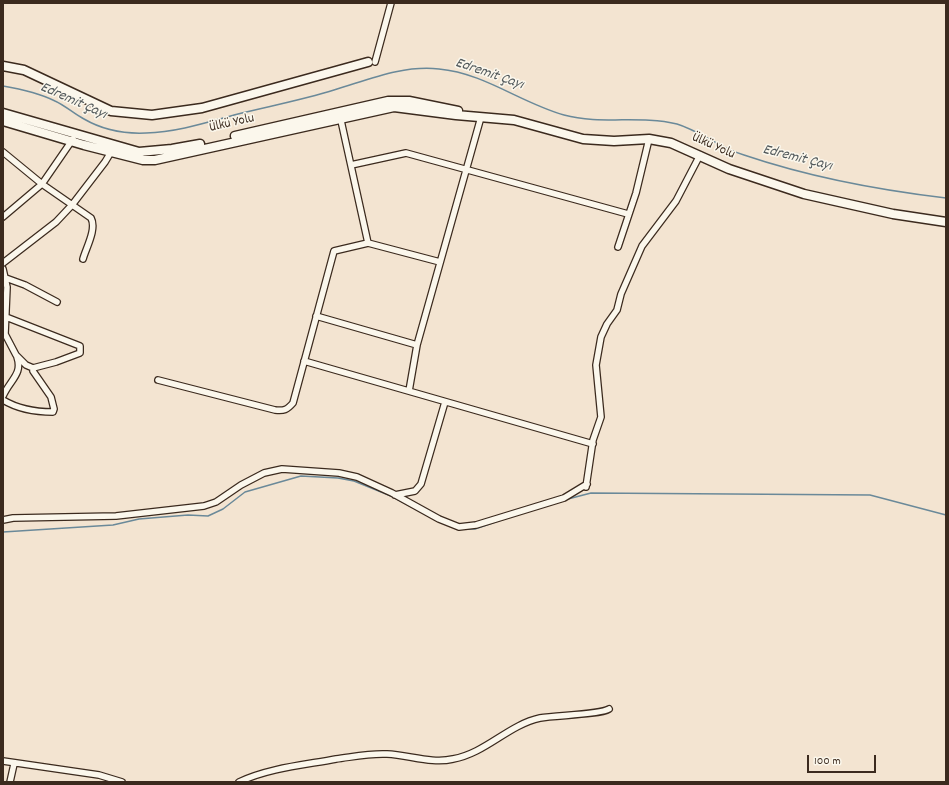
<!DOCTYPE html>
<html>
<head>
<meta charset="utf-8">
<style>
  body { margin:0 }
  #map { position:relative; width:949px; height:785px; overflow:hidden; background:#f3e4d1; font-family:Dekko,sans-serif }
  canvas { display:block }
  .frame { position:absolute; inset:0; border:4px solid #3b2a1e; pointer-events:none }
  .scale { position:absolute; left:807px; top:755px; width:69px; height:18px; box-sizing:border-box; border:2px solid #3b2a1e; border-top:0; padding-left:5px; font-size:12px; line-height:14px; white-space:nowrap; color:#3b2a1e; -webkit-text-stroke:3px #fbf7ec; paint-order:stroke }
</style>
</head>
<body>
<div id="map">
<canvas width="949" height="785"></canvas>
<div class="frame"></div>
<div class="scale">100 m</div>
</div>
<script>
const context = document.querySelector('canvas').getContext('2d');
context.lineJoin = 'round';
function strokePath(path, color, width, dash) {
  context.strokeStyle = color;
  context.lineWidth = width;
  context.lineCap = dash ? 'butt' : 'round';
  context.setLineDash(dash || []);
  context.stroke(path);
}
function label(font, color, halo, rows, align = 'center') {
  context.font = font + ' Dekko,sans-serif';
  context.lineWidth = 3;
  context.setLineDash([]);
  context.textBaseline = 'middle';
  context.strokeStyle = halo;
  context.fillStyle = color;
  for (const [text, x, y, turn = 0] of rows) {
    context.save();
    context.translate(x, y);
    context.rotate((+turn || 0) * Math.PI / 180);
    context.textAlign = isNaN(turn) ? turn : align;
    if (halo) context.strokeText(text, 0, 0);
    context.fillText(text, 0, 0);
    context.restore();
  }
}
strokePath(new Path2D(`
  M3 86C21 89 39 93 55 101 66 106 74 114 84 119 103 130 125 134 146 133 178 132 208 122 238 114 270 106 302 100 334 90 368 80 402 65 439 69 484 73 521 103 564 115 601 125 640 115 677 124 700 131 720 148 744 155 809 177 878 190 946 198
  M568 499 591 493 870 495 946 515
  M465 529H475L513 516
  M3 532 113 525 139 519 188 515 208 516 223 509 245 492 301 476 338 478 354 481 391 496 423 513`), '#6a8999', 1.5);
const street = new Path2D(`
  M375 62 391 3
  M340 116 368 243
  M3 152 42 184 91 218C97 229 86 248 83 259
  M351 165 406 153 628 214
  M3 217 42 184 73 139
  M618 247 636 193 649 139
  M3 263 56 222 72 205 105 162 111 152
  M3 269 7 287 5 334 16 355 26 365 33 368 56 362 80 353V346L6 317
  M3 277 25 285 57 302
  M316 316 417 345
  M304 361 593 444
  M158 380 275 410C284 411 287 410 293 403L334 251 368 243 440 262
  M409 391 417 345 481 117
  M3 396C10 380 23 374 17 357
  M3 400C18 409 36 412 53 412L54 409 51 397 33 371V368
  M586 487 593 440 601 417 596 365 601 337 607 324 617 310 621 294 642 246 676 201 700 155
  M395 495 415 491 421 484 445 402
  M3 520 13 518 116 516 204 506 216 502 241 485 264 473 282 469 339 473 357 477 392 493 439 519 459 527 476 525 564 498 587 484
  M3 761 99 775 122 782
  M10 782 14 764
  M239 782C269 768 304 765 336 759 352 757 370 753 387 754 409 755 432 764 453 759 486 753 508 725 540 718 555 715 599 715 609 709`);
const secondary = new Path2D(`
  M3 66 24 70 111 111 152 115 202 108 368 62
  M3 113 139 152 172 149 200 144
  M3 121 84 145 143 160H155L394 107 456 115 514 120 583 139 614 141 649 139 671 143 729 169 804 194 893 214 946 222
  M235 136 388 101H409L458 111`);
strokePath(street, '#3b2a1e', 8);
strokePath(secondary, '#3b2a1e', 11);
strokePath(street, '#fbf7ec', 5.5);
strokePath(secondary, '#fbf7ec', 8);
label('14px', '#3b2a1e', '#fbf7ec', [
  ["Ülkü Yolu",232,124,-13],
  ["Ülkü Yolu",713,147,24]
]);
label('italic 15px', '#535a5c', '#fbf7ec', [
  ["Edremit Çayı",489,75,19],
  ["Edremit Çayı",73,102,24],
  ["Edremit Çayı",797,159,14]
]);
</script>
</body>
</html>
